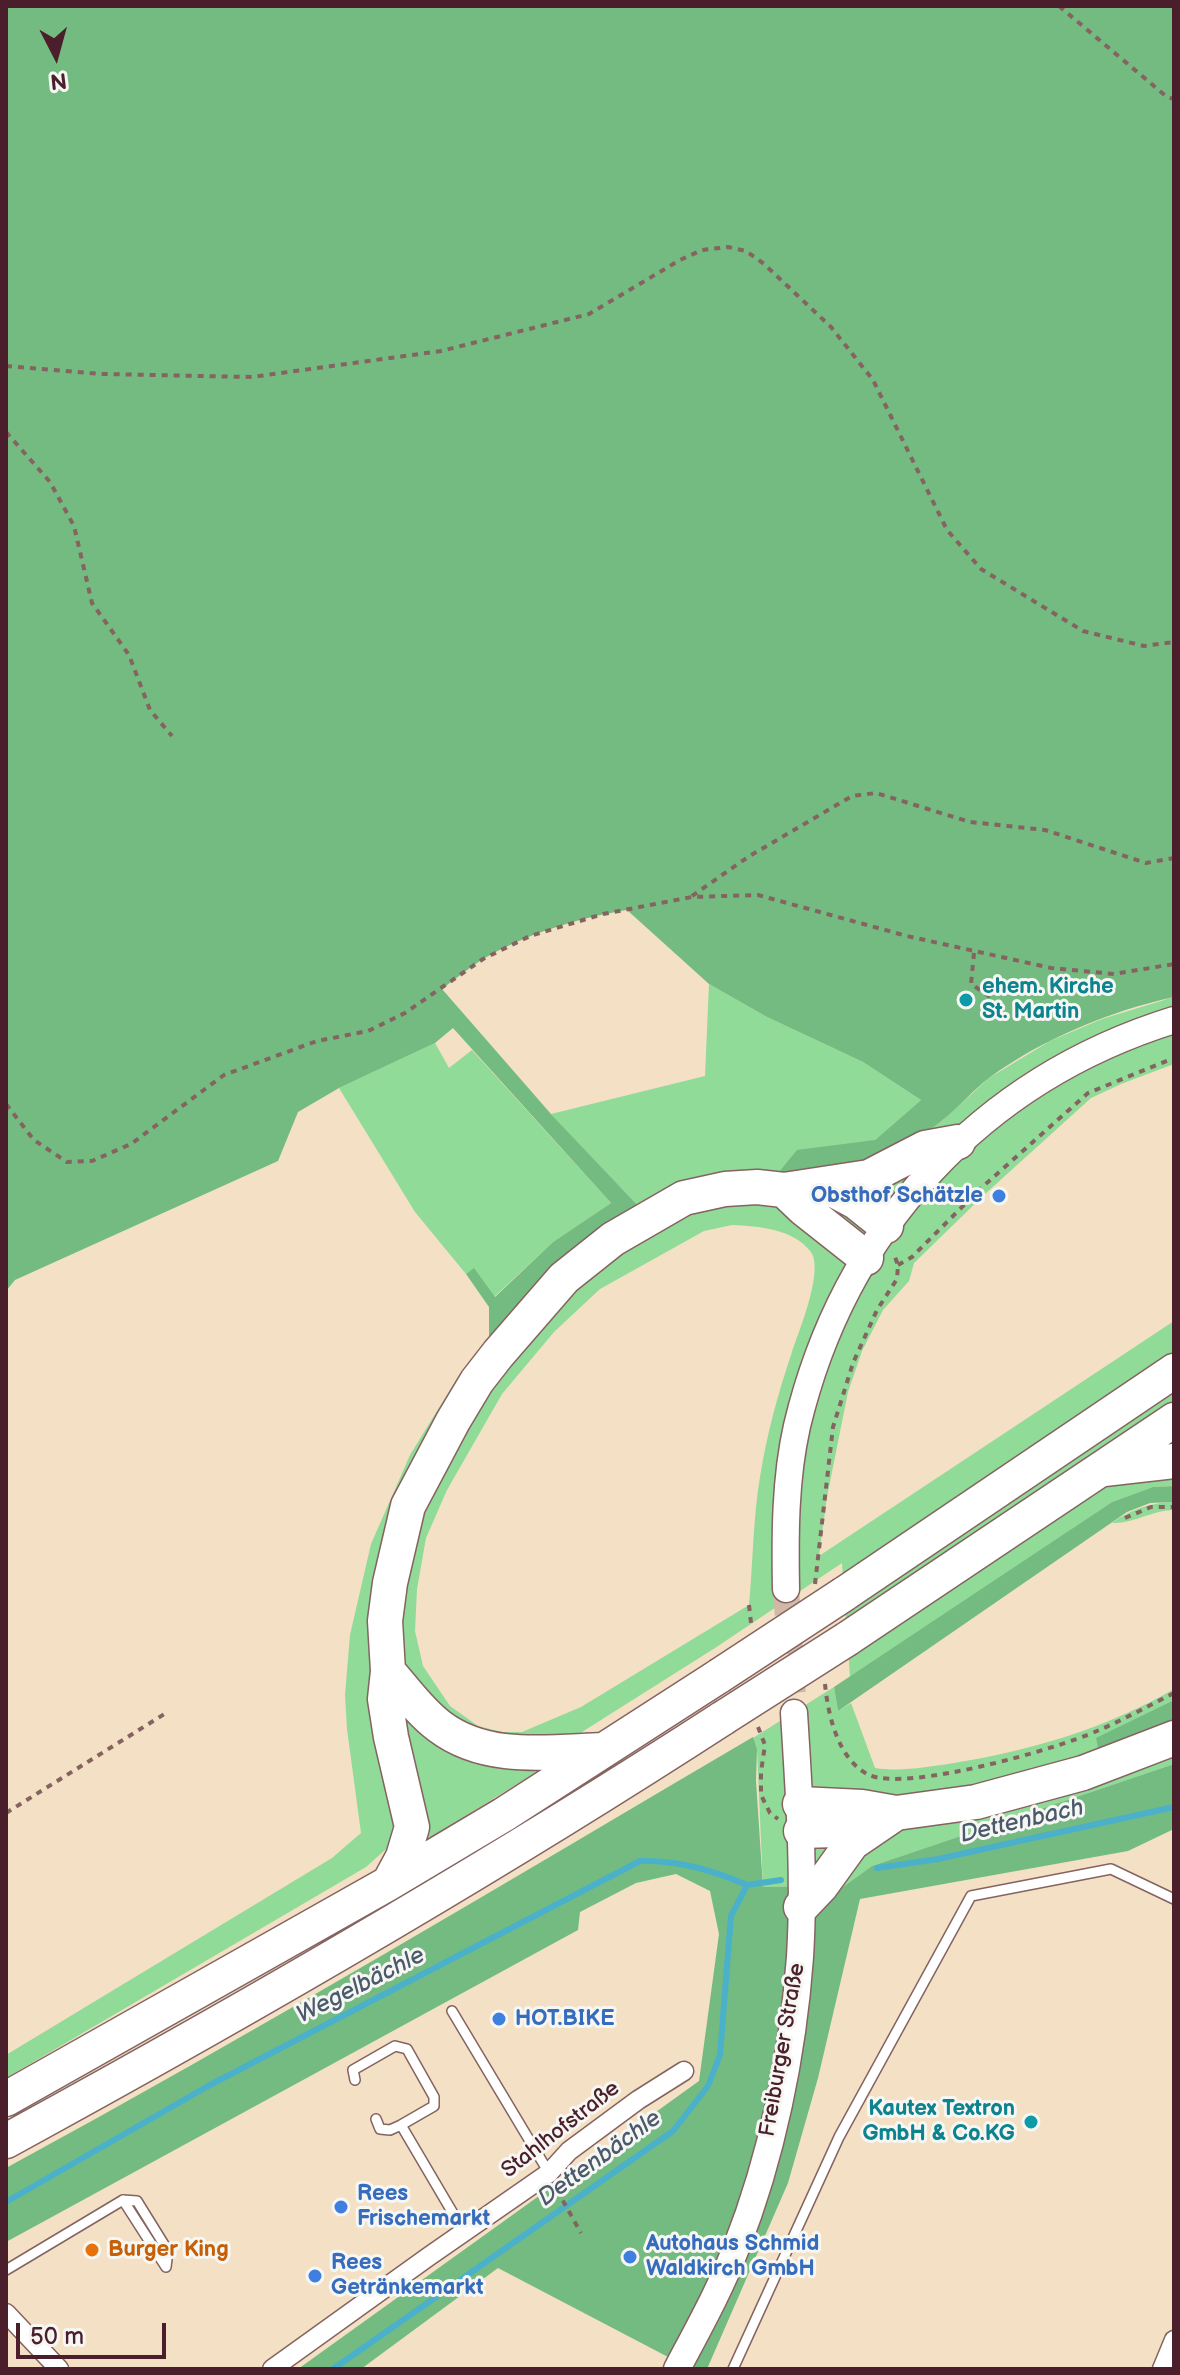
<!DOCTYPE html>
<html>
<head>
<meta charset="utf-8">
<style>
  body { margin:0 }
  #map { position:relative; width:1180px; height:2375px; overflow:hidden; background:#f3e0c5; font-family:"Balsamiq Sans",sans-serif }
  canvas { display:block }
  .frame { position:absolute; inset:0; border:8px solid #4a1f2b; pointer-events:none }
  .north { position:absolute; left:16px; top:16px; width:80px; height:80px; -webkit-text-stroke:6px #f6f6f2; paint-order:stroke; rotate:174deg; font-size:22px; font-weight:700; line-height:32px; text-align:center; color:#4a1f2b }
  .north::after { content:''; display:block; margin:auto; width:28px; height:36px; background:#4a1f2b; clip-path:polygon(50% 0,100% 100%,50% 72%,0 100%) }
  .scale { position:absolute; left:16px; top:2323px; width:150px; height:36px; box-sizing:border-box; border:4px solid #4a1f2b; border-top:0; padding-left:10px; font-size:24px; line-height:28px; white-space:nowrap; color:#4a1f2b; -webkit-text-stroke:6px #f6f6f2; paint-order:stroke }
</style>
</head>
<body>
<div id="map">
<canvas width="1180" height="2375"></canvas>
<div class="frame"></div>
<div class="north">N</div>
<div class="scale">50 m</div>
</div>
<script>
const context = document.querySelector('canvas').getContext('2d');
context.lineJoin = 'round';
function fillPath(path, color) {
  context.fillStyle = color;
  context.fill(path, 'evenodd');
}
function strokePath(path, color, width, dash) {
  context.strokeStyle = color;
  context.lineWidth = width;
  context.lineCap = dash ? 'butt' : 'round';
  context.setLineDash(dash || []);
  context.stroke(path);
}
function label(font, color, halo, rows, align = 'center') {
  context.font = font + ' "Balsamiq Sans",sans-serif';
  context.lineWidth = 6;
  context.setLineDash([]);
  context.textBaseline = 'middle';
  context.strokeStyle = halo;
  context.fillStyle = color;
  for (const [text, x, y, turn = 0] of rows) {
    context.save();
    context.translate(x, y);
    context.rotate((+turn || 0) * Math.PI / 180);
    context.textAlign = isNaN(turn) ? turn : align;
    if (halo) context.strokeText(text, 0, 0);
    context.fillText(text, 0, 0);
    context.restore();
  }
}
fillPath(new Path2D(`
  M709 984 767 1017 863 1062 921 1100 875 1140 893 1152 943 1120 989 1078 1050 1041 1102 1019 1174 997V1064L1121 1084 1091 1098 985 1194 914 1263 909 1281 883 1310 862 1351 848 1392 827 1497 819 1556 1174 1321V1486L1153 1487 1112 1502 850 1677 842 1563 715 1648 574 1737 543 1768 426 1840 385 1850 366 1867 6 2078V2055L332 1858 361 1833 347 1729 345 1695 350 1635 371 1544 410 1455 459 1375 489 1343 637 1206 551 1114 705 1076ZM732 1225C758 1226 794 1229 811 1252 824 1271 799 1331 792 1352 778 1393 767 1434 760 1477 753 1519 753 1563 749 1605L581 1707 522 1732H502L478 1726 450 1706 423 1666 415 1631 417 1589 426 1538 447 1490 502 1394 554 1332 600 1289 704 1231Z
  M435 1043 449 1068 472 1050 611 1203 553 1242 494 1297 474 1269 466 1274 415 1212 339 1088Z
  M1174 1502V1510C1152 1510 1133 1524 1112 1523 1132 1509 1149 1503 1174 1502Z
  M834 1687 838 1711 851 1703 875 1768C902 1772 927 1767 954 1763 1030 1751 1107 1728 1174 1689V1700L1096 1739 1174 1722V1764L872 1866 840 1889 821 1886 763 1887 757 1749 753 1738Z`), '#8fdb97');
fillPath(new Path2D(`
  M6 6H1174V997C1110 1011 1042 1039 989 1078 973 1090 960 1106 944 1119 893 1160 843 1173 779 1172L797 1150 875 1140 921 1100 863 1062 767 1017 709 984 627 910C578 918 526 934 483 959 469 968 455 979 442 989L551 1114 638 1206 489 1343V1307L466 1274 474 1268 495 1297 553 1242 611 1203 453 1028 435 1043 339 1088 298 1112 278 1161 15 1280 6 1291Z
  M1174 1486V1502L1150 1503 1127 1512 838 1711 834 1687 1112 1502 1153 1487Z
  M1174 1700V1722L1099 1752 1096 1738Z
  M753 1737 757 1749 756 1781 763 1887 821 1886 840 1889 872 1866 1174 1764V1829L1128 1851 860 1899 818 2078 788 2183 707 2369H691L498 2268 361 2369H298L699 2081 719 1934 710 1891 676 1874 636 1883 580 1912 578 1930 6 2242V2168C258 2031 505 1883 753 1737Z`), '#73bb80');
strokePath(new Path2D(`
  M877 1868 938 1859 1174 1807
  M747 1885 781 1880
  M6 2202 208 2086 640 1861C678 1860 712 1870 747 1885
  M333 2369 673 2131 708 2086 720 2055 731 1916 747 1885`), '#4bb1ca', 6);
strokePath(new Path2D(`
  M786 1589 794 1713`), '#d1b9a6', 26, [26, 13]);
const lane = new Path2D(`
  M452 2011 549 2173
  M355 2080 353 2070 395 2046 407 2049 434 2097V2106L401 2125 464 2232
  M376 2119 380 2129 390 2130 401 2125
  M123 2200 137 2201 168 2251 166 2267
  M6 2270 123 2200 166 2267
  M733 2369 839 2137 971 1896 1111 1869 1174 1899`);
const street = new Path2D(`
  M6 2313 59 2369
  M272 2369 428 2257 549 2173 569 2151 638 2100 684 2071
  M1162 2369 1174 2340`);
const secondary = new Path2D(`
  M786 1589C785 1535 785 1479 797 1426 844 1229 981 1080 1174 1020
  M677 2369C698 2329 720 2290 736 2248 772 2157 793 2054 800 1957 805 1875 799 1794 794 1713`);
const highway = new Path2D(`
  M826 1186 856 1202 886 1226
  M784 1190 804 1209 866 1258
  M1104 1469 1174 1461
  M844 1594 1174 1371
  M847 1639 1174 1420
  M388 1671C404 1689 419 1711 439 1726 486 1762 548 1752 603 1750
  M800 1804 862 1807 896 1813 976 1802 1083 1773 1174 1738
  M801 1831 871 1829
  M389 1883 403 1857 412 1827 391 1737 385 1699 388 1671 385 1621 390 1583 408 1506 453 1421 477 1381 498 1354 564 1278 613 1239 684 1198 725 1189 757 1187 784 1190 869 1177 925 1148 958 1142
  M801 1907 821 1886 852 1843 896 1813
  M6 2099 389 1883 503 1815 719 1676
  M6 2141C250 2008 490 1869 723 1718`);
strokePath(lane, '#856361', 12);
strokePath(street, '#856361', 21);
strokePath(secondary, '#856361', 29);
strokePath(highway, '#856361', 37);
strokePath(new Path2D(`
  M1059 6 1167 97 1174 99
  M6 366 103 374 252 377 441 351 589 314 680 260 702 250 728 247 746 251 764 264 831 327 873 380 947 530 981 569 1083 631 1144 646 1174 642
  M6 432 50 482 74 526 92 603 129 655 150 710 172 736
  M692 896 748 857 852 796 876 793 970 822 1045 830 1146 863 1174 858
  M974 953 971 984 992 998
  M6 1104 34 1140 67 1162 92 1161 131 1144 224 1075 317 1041 368 1031 405 1013 483 959 530 936 603 914 692 897 758 895 907 936 1051 968 1114 974 1174 964
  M898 1265 912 1257 980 1189 1088 1093 1174 1058
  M1125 1518 1151 1507H1174
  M815 1584 833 1427 853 1363 877 1310 897 1279 898 1265 895 1257
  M749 1605 751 1623
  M825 1684C828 1715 838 1760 869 1775 907 1792 1057 1749 1097 1731 1123 1720 1148 1706 1174 1693
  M758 1727 765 1745 761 1772V1795L770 1813 778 1819
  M6 1813 166 1713
  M557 2190 581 2233`), '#856361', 4, [6, 6]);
strokePath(lane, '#fff', 9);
strokePath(street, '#fff', 18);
strokePath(secondary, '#fff', 26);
strokePath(highway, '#fff', 34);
const highwayBridge = new Path2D(`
  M719 1676 844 1594
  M723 1718 847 1639`);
strokePath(highwayBridge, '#856361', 37, []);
strokePath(highwayBridge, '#fff', 34);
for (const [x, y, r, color] of [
  [966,1000,8,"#0f9aa8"],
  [999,1196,8,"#3f7fe0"],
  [499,2019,8,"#3f7fe0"],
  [1031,2122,8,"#0f9aa8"],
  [341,2207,8,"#3f7fe0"],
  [92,2250,8,"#e8710a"],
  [630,2257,8,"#3f7fe0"],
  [315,2276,8,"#3f7fe0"]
]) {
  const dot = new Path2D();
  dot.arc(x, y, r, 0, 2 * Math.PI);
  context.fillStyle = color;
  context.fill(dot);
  strokePath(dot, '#f6f6f2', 3);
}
label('bold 22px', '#0d838f', '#f6f6f2', [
  ["ehem. Kirche",982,987],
  ["St. Martin",982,1012],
  ["Kautex Textron",1015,2109,"right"],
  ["GmbH & Co.KG",1015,2134,"right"]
], 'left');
label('bold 22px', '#366cbe', '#f6f6f2', [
  ["Obsthof Schätzle",983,1196,"right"],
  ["HOT.BIKE",515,2019],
  ["Rees",357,2194],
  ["Frischemarkt",357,2219],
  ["Autohaus Schmid",646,2244],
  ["Waldkirch GmbH",646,2269],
  ["Rees",331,2263],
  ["Getränkemarkt",331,2288]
], 'left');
label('22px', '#4a1f2b', '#f6f6f2', [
  ["Freiburger Straße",783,2050,-80],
  ["Stahlhofstraße",561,2130,-38]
]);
label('bold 22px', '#c56008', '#f6f6f2', [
  ["Burger King",108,2250]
], 'left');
label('italic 24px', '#4a596b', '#f6f6f2', [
  ["Dettenbach",1022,1822,-13],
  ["Wegelbächle",361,1986,-27],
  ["Dettenbächle",600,2159,-36]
]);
</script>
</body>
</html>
